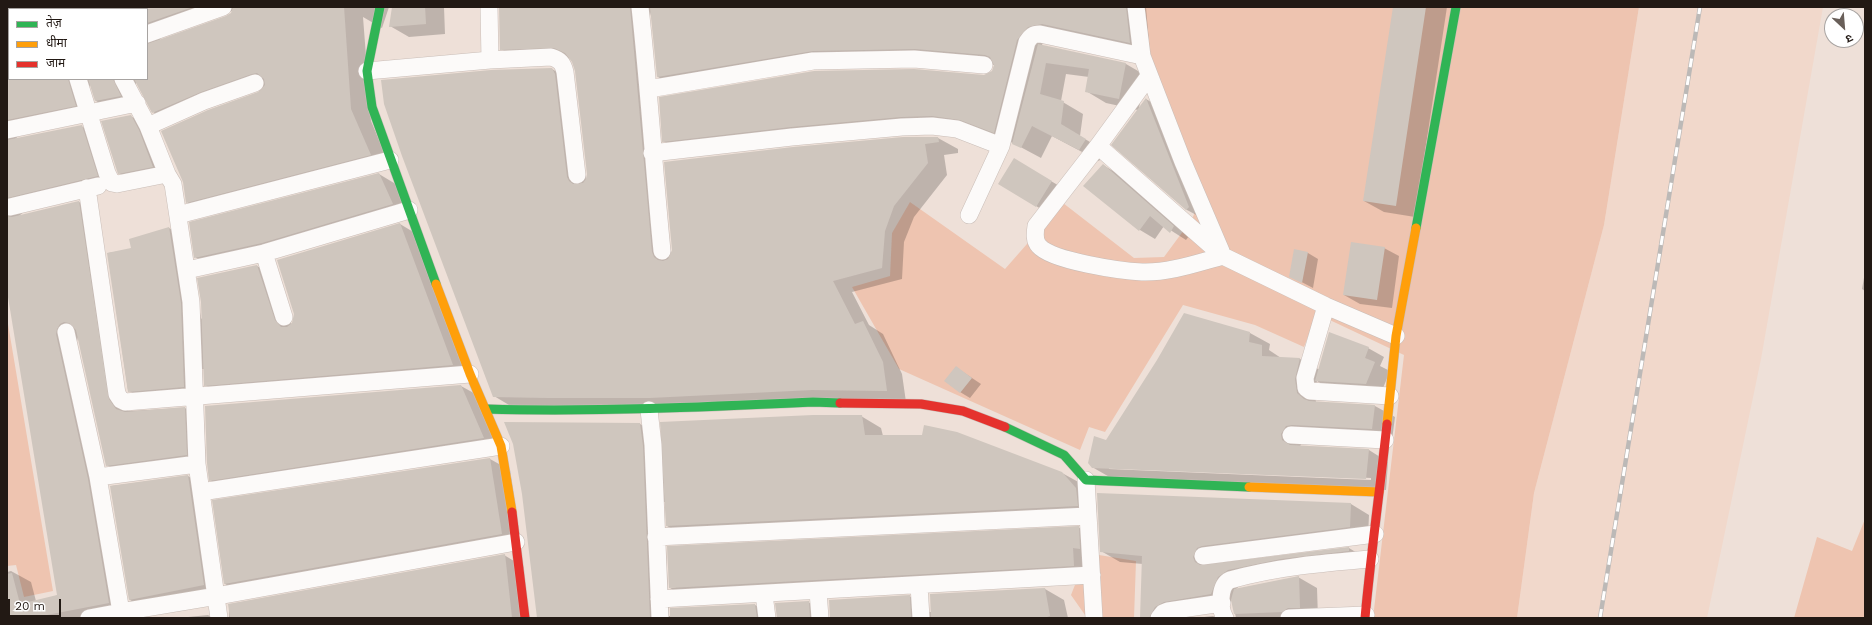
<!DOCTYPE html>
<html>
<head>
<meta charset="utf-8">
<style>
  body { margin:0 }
  #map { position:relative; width:1872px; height:625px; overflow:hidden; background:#eee0d8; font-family:"Work Sans","Noto Sans Devanagari",sans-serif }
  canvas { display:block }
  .frame { position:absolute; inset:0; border:8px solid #221914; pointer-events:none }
  .legend { position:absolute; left:8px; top:8px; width:140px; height:72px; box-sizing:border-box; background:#fff; border:1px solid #a7a3a1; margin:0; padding:5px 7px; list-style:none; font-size:12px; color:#221914 }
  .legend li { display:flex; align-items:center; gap:8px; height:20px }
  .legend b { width:20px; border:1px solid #a7a3a1 }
  .north { position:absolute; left:1824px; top:8px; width:40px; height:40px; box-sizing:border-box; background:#fff; border:1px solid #a7a3a1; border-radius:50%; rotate:154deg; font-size:11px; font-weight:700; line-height:16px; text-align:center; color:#221914 }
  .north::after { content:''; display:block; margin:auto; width:14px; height:18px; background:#695f59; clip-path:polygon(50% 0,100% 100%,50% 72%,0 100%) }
  .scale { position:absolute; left:8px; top:599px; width:53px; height:18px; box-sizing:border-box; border:2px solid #221914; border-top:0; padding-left:5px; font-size:12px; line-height:14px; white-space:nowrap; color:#221914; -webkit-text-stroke:3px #fff; paint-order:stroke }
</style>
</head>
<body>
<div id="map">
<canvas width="1872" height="625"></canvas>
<div class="frame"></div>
<ul class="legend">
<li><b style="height:5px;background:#30b455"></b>तेज़</li>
<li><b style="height:5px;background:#ff9f0a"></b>धीमा</li>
<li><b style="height:5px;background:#e5322d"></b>जाम</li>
</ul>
<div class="north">उ</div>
<div class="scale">20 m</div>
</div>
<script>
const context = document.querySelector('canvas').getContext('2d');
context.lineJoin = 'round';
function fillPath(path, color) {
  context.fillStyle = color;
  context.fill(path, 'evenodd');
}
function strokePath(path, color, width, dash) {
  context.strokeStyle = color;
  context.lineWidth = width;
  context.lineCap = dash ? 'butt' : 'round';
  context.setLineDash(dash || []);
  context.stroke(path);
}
fillPath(new Path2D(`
  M1639 7H1823L1761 359 1707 618H1517L1534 493 1604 225Z`), '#f1d8cb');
fillPath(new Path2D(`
  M1132 7H1639L1604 225 1534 493 1517 618H1373L1404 355 1317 314 1304 347 1255 325 1183 305 1105 432 1089 427 1080 450 899 369 852 287 890 276 892 233 910 202 1005 269 1063 203 1134 258 1164 257 1192 219 1196 210Z
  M7 318 53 591 24 597 16 565 7 566Z
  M1865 519V618H1794L1817 537 1852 551Z
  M1099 555 1136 561 1134 618H1111L1085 615 1071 595 1082 567Z`), '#eec4b0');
fillPath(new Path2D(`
  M7 7H389L382 28 363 17 371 121 390 166 206 213 187 202 265 87 221 102 173 124 153 112 137 82 116 112 96 101 91 83 88 89 95 117 25 131 15 139 81 126 101 137 117 187 28 208 19 216 79 202 98 213 128 411 185 408 204 420 206 466 126 477 107 465 78 337 76 346 116 618H7V572L11 571 31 582 36 601 59 595 7 283ZM9 9H147V79H9ZM232 11V14L227 17 158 42 163 36Z
  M393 7H444L445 34 409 37 390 26Z
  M500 7H1146L1150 54 1047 38 1041 46 1126 64 1145 75 1139 108 1146 99 1161 108 1202 218 1187 210 1113 144 1138 110 1106 103 1086 91 1089 77 1066 74 1061 101 1083 114 1080 136 1105 151 1099 161 1052 136 1041 158 1013 143 981 130 952 127 683 153 663 141 984 76 993 72 995 65 935 60 833 62 678 88 658 77 651 12 649 20 671 256 903 138H938L958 149V153L944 155 947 175 914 217 904 242 902 279 852 292 869 325 883 334 902 374 906 402 514 408 494 396 552 69 572 81 575 86 586 180 588 174 575 66 571 58 520 60 501 49Z
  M1394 7H1447L1415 217 1384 212 1364 201Z
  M130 116 146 124 168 175 135 182 119 173Z
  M1024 165 1061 187 1046 212 1036 206Z
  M1103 165 1118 174 1189 236 1186 240 1164 226 1155 239 1140 230Z
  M379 174 399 186 412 216 215 269 195 257Z
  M400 224 420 236 472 376 225 396 205 385 204 369H202L204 398 148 403 128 390 108 253 132 249 130 240 169 228 189 239 201 319 257 266 277 277 291 324Z
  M1384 248 1399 256 1392 308 1360 304 1344 295Z
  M1295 251 1308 253 1318 259 1313 288 1290 276Z
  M1865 272V291L1862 289Z
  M1250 333 1270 344 1269 350 1281 358 1300 359 1320 370 1368 348 1384 357 1380 366 1390 371 1381 393 1332 390 1317 381 1314 391 1316 402 1375 406 1395 417 1392 440 1302 441 1300 447 1369 450 1388 462 1386 490 1113 479 1092 467 1106 441ZM1109 467 1371 478V480L1109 469Z
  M957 368 981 384 970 398 960 392Z
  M461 386 481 397 503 449 230 491 210 480Z
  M861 416 881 428 883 436 1062 473 1082 484 1096 500 1097 517 687 537 667 526 666 502H664L669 616 755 605 774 616 775 618H538L523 494 514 443 506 423 640 424 660 435 661 449Z
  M490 459 510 470 521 545 245 595 225 584 213 501Z
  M188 476 208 488 223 596 150 611 130 600 111 486Z
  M1098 494 1351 504 1369 515 1368 537 1212 562V566L1349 548 1367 559 1246 580 1235 590 1298 577 1317 588 1318 618H1236L1232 599 1230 605 1173 618H1141L1143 564 1120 562 1101 551Z
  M1078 527 1098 539 1099 560 1092 559 1093 577 689 599 670 588Z
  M504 555 524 567 525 618H229V605Z
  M1045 589 1064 600 1068 618H829L909 596 929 607V612H931Z
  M808 602 828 613 829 618H777Z
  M208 615 213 618H178Z
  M1213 616 1217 618H1196Z`), '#0003');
fillPath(new Path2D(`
  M147 7H193L147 23Z
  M233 7H344L351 109 371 155 186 203 183 182 161 131 208 110 258 92 265 85 264 79 257 73 252 74 201 92 152 113 134 79H147V44L226 16 231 13Z
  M392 7H425L426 24 389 27Z
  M499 7H630L652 252 654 257 658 260 663 261 668 259 672 250 664 162 793 147 903 137H938L939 142 925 144 928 163 894 206 885 231 882 268 833 281 855 324 863 321 883 362 887 391 812 390 649 398H549L493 397 402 156 384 104 381 80 491 70 552 68 555 74 567 177 569 181 573 184 583 183 586 179 587 174 575 71 572 62 565 53 554 48 500 50Z
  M650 7H1126L1130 43 1042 24 1028 27 1017 40 994 133 960 120 932 116 901 117 791 127 662 142 659 97 814 71 914 69 984 75 992 71 994 65 990 57 985 55 915 49 813 51 657 77Z
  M1393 7H1426L1396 206 1363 201Z
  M1038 44 1126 63 1119 99 1085 92 1089 69 1046 63 1040 94 1064 101 1061 124 1086 139 1079 150 1032 126 1021 148 1012 144Z
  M7 79H68L76 106 7 120Z
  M88 79H113L121 96 95 101Z
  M1146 98 1189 207 1186 210 1111 145Z
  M131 115 139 130 153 167 118 174 101 121Z
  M82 125 98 176 7 198V140Z
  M1014 158 1052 181 1036 207 998 184Z
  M1103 164 1174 226 1170 233 1150 216 1139 231 1083 186Z
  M379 173 393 204 262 243 194 258 189 222Z
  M79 201 109 399 116 409 125 412 185 407 187 455 106 466 76 330 69 323 64 322 60 324 57 329 56 334 88 479 109 603 31 618H7V574L12 573 20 604 57 595 7 291V216L12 217Z
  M400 223 453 365 204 386 201 302 197 278 257 265 275 320 281 327H287L292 323 294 314 277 260Z
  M169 227 181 303 184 387 128 392 107 253 131 248 129 239Z
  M1351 242 1385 247 1377 300 1343 295Z
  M1294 249 1308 252 1302 283 1289 277Z
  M1184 313 1250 332 1249 342 1262 345V356L1300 358 1295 379 1297 393 1304 399 1309 401 1375 405 1372 429 1292 425 1286 426 1281 434 1282 440 1290 445 1369 449 1366 479 1092 468 1088 463 1094 436 1106 440 1157 360Z
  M1329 332 1369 347 1365 358 1375 362 1366 384 1315 381Z
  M956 366 972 378 960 393 944 381Z
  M461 385 484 438 209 481 207 463 205 406Z
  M813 415H862L865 435H922L924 425 957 432 1062 472 1076 488 1078 506 666 526 660 422Z
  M504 422 640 423 643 446 650 618H537L522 494 513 444Z
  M490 458 502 534 224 584 212 500Z
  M188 475 204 585 129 600 110 486Z
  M1097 493 1351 503 1350 527 1202 546 1197 548 1193 557 1195 562 1200 565 1349 547V551L1281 559 1228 570 1218 577 1211 594 1164 602 1155 607 1149 618H1140L1142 556 1100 552Z
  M1079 526 1080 549 1073 548 1074 566 669 588 667 546Z
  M505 554 512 618H230L228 604Z
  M1299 576 1300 608H1288L1282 612 1234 614 1231 600 1234 589Z
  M1045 588 1050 616 1044 618H931L930 594Z
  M910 595 911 618H830L829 600Z
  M809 601 810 618H777L775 603Z
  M755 604 757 618H670V608Z`), '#cfc6be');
const street = new Path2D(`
  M64 7V9
  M489 7 490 60
  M640 7C649 88 654 170 662 251
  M1136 7 1142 56 1183 162 1221 251
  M96 9V7
  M147 34 223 7
  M7 62 9 61
  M367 71 490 60 551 57C560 60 563 63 565 72L577 175
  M1149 76 1098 146 1036 226C1035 233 1034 241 1039 246 1052 261 1121 271 1142 272 1169 273 1197 263 1223 256
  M78 79 107 173 112 183 117 184 167 174 173 184 191 302 197 464 219 618
  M123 79 148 126
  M649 89 813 61 914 59 984 65
  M7 130 137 103
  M1098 146 1223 256 1326 306 1396 336
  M652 153 792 137 902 127 932 126 957 129 1001 146
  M167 174 148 126 204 101 255 83
  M87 188 117 394 121 400 125 402 470 374
  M10 207 98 186
  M178 215 390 160
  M969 215 1001 146 1027 42C1031 36 1033 34 1040 34L1142 56
  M264 253 284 317
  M187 270 264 253 409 210
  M1326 306 1305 378 1306 388 1310 391 1390 396
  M66 332 98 477 197 464
  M649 410 653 445 660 618
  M1291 435 1385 440
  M98 477 121 612 217 596 516 542
  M1086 480 1094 618
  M201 492 501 446
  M656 537 1088 516
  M1203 556 1375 534
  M919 585 921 618
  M818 591 820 618
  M764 594 767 618
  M659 599 1092 575
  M89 618 121 612 122 618
  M1159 618 1163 613 1168 611 1222 603
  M1225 618C1219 608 1219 585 1230 580 1276 567 1323 563 1370 559
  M1289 618 1366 615`);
const fast = new Path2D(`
  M380 7 367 71 372 107 436 284
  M1416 228 1456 7
  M486 409C595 412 704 407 813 402L840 403
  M1005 427 1064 455 1086 480 1249 487`);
const slow = new Path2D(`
  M436 284 470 374 501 446 512 512
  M1387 424 1396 336 1416 228
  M1249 487 1379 492`);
const jam = new Path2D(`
  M840 403 921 404 963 411 1005 427
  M512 512 525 618
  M1365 618C1371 553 1380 489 1387 424`);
strokePath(street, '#c9bdb7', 18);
strokePath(fast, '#c9bdb7', 10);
strokePath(slow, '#c9bdb7', 10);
strokePath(jam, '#c9bdb7', 10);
strokePath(street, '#fcfaf9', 17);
strokePath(fast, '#30b455', 9);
strokePath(slow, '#ff9f0a', 9);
strokePath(jam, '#e5322d', 9);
const rail = new Path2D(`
  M1600 618 1700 7`);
strokePath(rail, '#bcb9b7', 4.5);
strokePath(rail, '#fff', 3, [9]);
</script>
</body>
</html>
